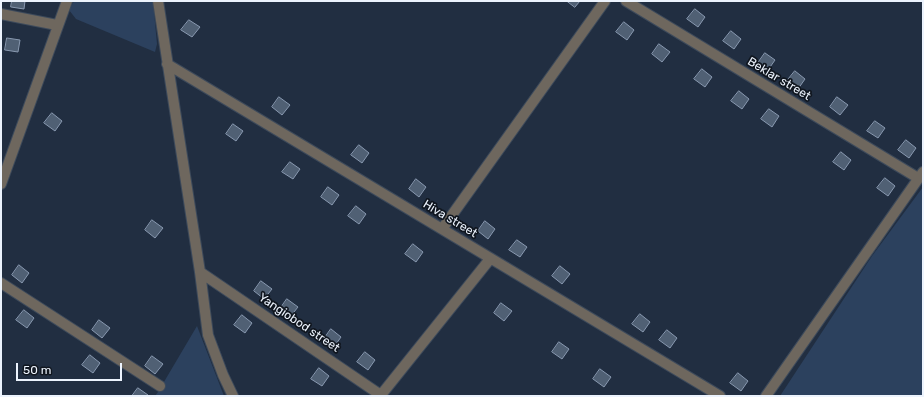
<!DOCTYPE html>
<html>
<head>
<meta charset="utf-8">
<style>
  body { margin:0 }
  #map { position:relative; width:924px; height:397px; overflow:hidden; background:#212e41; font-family:Rubik,sans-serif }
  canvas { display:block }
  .frame { position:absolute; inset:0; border:2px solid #ecf3fd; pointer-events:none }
  .scale { position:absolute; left:16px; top:363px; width:106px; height:18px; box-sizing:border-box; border:2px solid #ecf3fd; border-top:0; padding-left:5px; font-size:12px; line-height:14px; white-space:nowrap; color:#ecf3fd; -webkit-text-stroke:3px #10161f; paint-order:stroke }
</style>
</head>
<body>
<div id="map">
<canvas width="924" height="397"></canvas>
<div class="frame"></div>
<div class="scale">50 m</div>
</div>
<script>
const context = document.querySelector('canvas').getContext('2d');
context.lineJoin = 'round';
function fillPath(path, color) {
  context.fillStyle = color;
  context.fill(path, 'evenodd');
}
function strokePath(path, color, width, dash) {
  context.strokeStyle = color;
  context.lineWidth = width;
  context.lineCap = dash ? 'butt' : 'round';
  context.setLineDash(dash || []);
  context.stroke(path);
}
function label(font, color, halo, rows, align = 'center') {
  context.font = font + ' Rubik,sans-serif';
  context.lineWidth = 3.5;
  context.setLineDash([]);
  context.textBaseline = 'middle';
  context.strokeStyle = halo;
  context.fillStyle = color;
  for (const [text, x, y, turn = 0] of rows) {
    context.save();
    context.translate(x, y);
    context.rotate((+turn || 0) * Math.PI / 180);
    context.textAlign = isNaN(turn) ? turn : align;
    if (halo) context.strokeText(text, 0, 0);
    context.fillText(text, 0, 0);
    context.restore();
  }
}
fillPath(new Path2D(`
  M74 1H153L157 44 155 52 76 19 69 10Z
  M923 187V396H780L872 256Z
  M197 326 224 396H155L158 392Z`), '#2c415e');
const building = new Path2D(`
  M12 1H25L24 9 11 7Z
  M567 1H580L575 7Z
  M695 9 705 17 698 27 687 19Z
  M189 20 200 27 192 37 181 30Z
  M624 22 634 30 627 40 616 32Z
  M731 31 741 39 734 49 723 41Z
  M7 38 20 40 18 52 5 50Z
  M659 44 670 52 662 62 652 54Z
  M765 53 775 60 768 70 758 63Z
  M702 69 712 77 705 87 694 79Z
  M795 71 805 79 798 89 787 81Z
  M739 91 749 99 742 109 731 101Z
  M279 97 290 105 282 115 272 107Z
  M837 97 848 105 840 115 830 107Z
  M769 109 779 116 772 127 761 119Z
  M52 113 62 121 55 131 44 123Z
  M875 121 885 128 878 138 867 131Z
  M233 124 243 131 236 141 226 134Z
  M906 140 916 148 909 158 898 150Z
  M359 145 369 153 362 163 351 155Z
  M841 152 851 160 844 170 833 162Z
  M290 162 300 169 293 179 282 172Z
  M885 178 895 186 888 196 877 188Z
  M416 179 426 187 419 197 409 189Z
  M328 187 339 195 332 205 321 197Z
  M356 206 366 214 359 224 348 216Z
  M152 220 163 228 155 238 145 230Z
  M485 221 495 229 488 239 478 231Z
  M517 240 527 247 520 257 509 250Z
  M413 244 423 252 416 262 405 254Z
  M19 265 29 273 22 283 12 275Z
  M560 266 570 274 562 284 552 276Z
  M261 281 272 289 264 299 254 291Z
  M287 299 298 307 290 317 280 309Z
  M501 303 512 311 504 321 494 313Z
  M24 310 34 318 27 328 16 320Z
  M640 314 650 322 643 332 632 324Z
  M242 315 252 323 245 333 234 325Z
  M99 320 110 328 102 338 92 330Z
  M331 329 341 337 334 347 324 339Z
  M667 330 677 338 670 348 659 340Z
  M559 342 569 349 562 359 552 352Z
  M365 352 375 360 368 370 357 362Z
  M90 355 100 363 93 373 82 365Z
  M152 356 163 364 155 374 145 366Z
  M319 368 329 376 322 386 311 379Z
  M600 369 611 377 604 387 593 379Z
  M738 373 748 381 741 391 730 383Z
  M138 388 148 395V396H132Z`);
fillPath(building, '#506074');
strokePath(building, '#8999b0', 1);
const minor = new Path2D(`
  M158 1 200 272 208 335 223 375 233 396
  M626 1 918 178
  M1 14 57 25
  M167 64 720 396
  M1 184 67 1
  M442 229 605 1
  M200 272 382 396
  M1 283 160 386
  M381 395 490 259
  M766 396 923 172`);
strokePath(minor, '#3d4a5b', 12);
strokePath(minor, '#6e675e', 10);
label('12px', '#ecf3fd', '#10161f', [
  ["Beklar street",779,79,31],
  ["Hiva street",450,219,31],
  ["Yangiobod street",299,323,34]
]);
</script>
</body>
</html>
